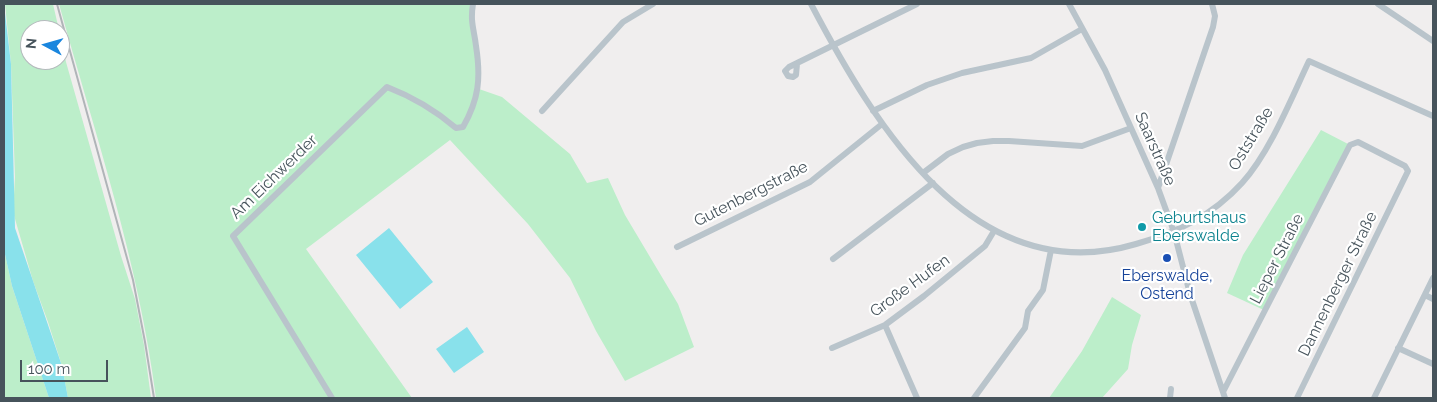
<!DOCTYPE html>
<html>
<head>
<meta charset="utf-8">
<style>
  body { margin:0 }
  #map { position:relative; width:1437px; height:402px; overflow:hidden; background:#f0eeee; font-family:Raleway,sans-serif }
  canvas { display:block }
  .frame { position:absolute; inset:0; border:5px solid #46535b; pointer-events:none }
  .north { position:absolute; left:20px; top:20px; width:50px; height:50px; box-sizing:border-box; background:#fff; border:1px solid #b5babd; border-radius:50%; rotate:276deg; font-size:14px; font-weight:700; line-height:20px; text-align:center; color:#46535b }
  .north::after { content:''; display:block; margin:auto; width:18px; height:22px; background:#1a86de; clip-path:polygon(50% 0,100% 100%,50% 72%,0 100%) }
  .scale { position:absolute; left:20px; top:360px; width:88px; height:22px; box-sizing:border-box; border:2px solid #46535b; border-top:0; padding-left:6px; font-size:15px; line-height:18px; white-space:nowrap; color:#46535b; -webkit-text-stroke:4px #fff; paint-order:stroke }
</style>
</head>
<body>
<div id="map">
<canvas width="1437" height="402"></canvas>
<div class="frame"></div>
<div class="north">N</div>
<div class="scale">100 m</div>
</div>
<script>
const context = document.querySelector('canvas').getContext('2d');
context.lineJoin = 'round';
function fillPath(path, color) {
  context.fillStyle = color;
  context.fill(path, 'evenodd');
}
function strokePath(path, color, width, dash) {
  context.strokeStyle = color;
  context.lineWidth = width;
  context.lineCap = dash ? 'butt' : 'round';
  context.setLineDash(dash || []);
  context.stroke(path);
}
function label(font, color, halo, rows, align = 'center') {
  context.font = font + ' Raleway,sans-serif';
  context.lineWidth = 4.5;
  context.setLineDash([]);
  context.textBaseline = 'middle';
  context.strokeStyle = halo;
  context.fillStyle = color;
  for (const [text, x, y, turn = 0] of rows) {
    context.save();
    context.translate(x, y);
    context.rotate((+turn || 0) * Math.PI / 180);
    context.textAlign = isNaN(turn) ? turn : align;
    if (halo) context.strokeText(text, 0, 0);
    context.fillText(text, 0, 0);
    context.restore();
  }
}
fillPath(new Path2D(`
  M5 4H53L59 30H30V60H60V33L66 62 121 256 135 299 144 345 151 398H68L62 366 48 322 33 281 13 212 15 177 11 64Z
  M59 4H473L479 89 502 97 570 154 587 183 608 178 625 215 678 304 694 347 625 381 596 331 570 278 528 224 450 140 306 249 412 398H156C139 263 95 134 59 4Z
  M1321 130 1350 145 1266 311 1227 293 1243 255Z
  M4 250 12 286 49 398H4Z
  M1112 297 1141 315 1132 345 1128 369 1102 398H1049L1082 351Z`), '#bceeca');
fillPath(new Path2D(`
  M4 4 11 64 15 228 62 366 68 398H49L12 286 4 250Z
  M389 228 433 282 400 309 356 255Z
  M467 327 484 352 454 373 436 349Z`), '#89e1eb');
strokePath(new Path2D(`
  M811 4C874 124 974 292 1136 244 1178 232 1212 216 1242 183 1270 152 1291 99 1309 61L1433 116
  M1069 4 1105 70 1158 188 1174 232 1190 294 1225 398
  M1378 4 1433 41
  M797 64 796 75 793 77 788 76 785 71 789 67 917 4
  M542 111 623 22 653 4
  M873 111 927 85 962 73 1031 58 1082 29
  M923 173 948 154 963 147 977 143 993 141H1009L1082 146 1131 128
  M1158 188 1213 27 1215 16 1212 4
  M677 247 810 182 882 124
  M833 259 933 183
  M1425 295 1433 299
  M885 325 917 398
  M832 348 885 325 924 296 985 246 994 231
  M1398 348 1433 364
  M1223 392 1350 145 1358 142 1405 166 1408 171 1297 398
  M332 398 233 236 387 87C413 97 435 110 456 128L463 127C479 99 481 78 476 46 474 29 470 22 473 4
  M974 398 1025 328 1028 311 1043 290 1051 250
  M1170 398 1171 389
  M1374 398 1433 278`), '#b9c4cb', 6);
strokePath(new Path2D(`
  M57 4 133 280 145 342 154 398`), '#b0b4b8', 2);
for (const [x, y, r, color] of [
  [1142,227,5,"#0f9aa8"],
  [1167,258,5,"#1a4fb4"]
]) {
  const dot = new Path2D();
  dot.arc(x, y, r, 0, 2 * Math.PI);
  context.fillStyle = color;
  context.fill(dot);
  strokePath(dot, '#fff', 2);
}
label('16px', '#46535b', '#fff', [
  ["Oststraße",1251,139,-59],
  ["Saarstraße",1155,149,66],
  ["Am Eichwerder",274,177,-44],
  ["Gutenbergstraße",751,194,-27],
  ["Lieper Straße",1277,259,-63],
  ["Dannenberger Straße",1338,284,-64],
  ["Große Hufen",910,286,-36]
]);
label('16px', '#0d838f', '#fff', [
  ["Geburtshaus",1152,218],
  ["Eberswalde",1152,236]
], 'left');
label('16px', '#164399', '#fff', [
  ["Eberswalde,",1167,276],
  ["Ostend",1167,294]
]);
</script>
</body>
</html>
